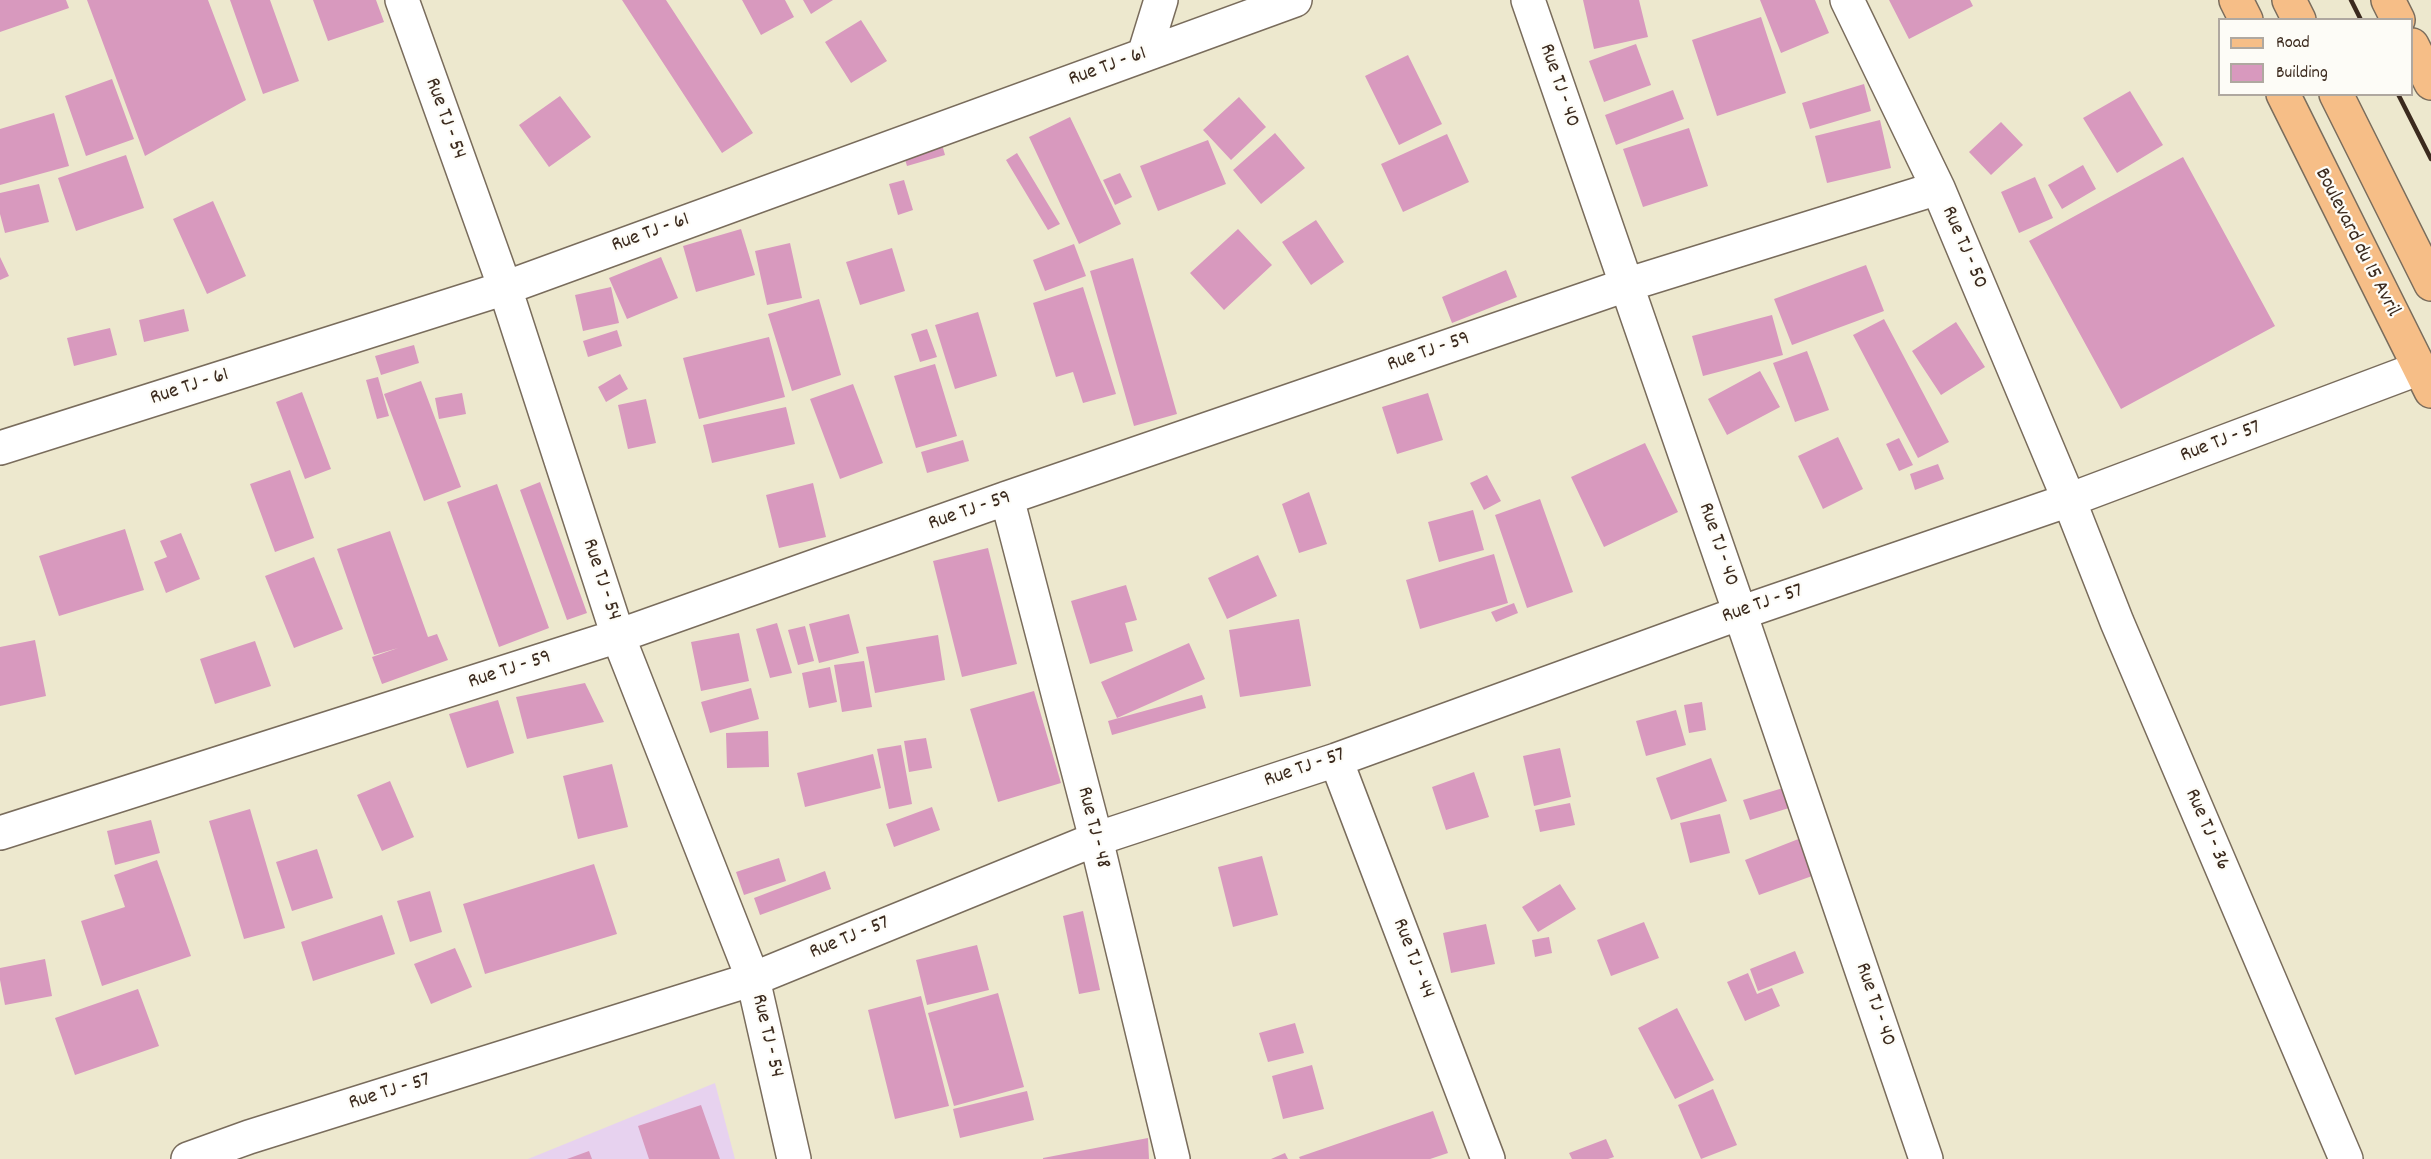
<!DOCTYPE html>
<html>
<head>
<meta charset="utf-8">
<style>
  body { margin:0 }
  #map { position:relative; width:2431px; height:1159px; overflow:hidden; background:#ede8ce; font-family:Dekko,sans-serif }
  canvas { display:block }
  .legend { position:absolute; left:2218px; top:18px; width:195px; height:78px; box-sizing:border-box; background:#fdfcf7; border:2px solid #afa8a0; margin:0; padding:8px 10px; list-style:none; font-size:18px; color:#3b2a1e }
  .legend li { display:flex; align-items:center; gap:12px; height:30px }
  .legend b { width:30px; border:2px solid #afa8a0 }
</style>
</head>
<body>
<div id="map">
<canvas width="2431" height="1159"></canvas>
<ul class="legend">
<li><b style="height:8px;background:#f6be87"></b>Road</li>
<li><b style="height:16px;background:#d899be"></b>Building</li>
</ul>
</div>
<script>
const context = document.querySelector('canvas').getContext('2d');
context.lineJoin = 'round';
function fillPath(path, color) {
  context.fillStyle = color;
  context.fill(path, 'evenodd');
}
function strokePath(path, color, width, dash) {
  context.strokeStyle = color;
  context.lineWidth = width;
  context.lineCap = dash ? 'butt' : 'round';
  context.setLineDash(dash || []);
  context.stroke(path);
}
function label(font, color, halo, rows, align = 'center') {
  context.font = font + ' Dekko,sans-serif';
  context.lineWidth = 4.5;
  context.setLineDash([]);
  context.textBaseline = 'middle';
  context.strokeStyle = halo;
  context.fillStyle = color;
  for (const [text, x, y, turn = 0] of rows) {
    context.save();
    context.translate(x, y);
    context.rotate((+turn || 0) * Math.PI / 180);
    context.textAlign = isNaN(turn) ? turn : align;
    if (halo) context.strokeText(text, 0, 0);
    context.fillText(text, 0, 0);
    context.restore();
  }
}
fillPath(new Path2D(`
  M715 1083 735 1159H528Z`), '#e7d2ef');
fillPath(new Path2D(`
  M0 0H66L69 8 0 32Z
  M87 0H208L246 100 145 156Z
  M230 0H270L299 81 263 94Z
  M313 0H376L384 22 328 41Z
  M622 0H666L753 133 722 153Z
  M742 0H785L794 17 761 35Z
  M803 0H833L811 14Z
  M1583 0H1639L1648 37 1594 49Z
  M1760 0H1815L1829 33 1781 53Z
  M1889 0H1970L1973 6 1909 39Z
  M1761 17 1786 93 1717 116 1692 40Z
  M861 20 887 61 851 83 825 42Z
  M1636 44 1651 85 1604 102 1589 61Z
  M1408 55 1442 124 1399 145 1365 76Z
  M112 79 134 139 86 156 65 96Z
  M1864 84 1871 111 1810 129 1802 103Z
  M1673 90 1684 119 1616 145 1605 115Z
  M2130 91 2163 145 2117 173 2083 118Z
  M560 96 591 137 549 167 519 125Z
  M1239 97 1266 127 1231 160 1203 130Z
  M54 113 69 166 0 185V129Z
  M1070 117 1121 224 1079 244 1029 137Z
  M1880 120 1891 168 1827 183 1815 136Z
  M2001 122 2023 145 1991 175 1969 152Z
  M1689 128 1708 186 1643 207 1623 149Z
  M1275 133 1305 168 1261 204 1233 170Z
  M1447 134 1469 182 1403 212 1381 164Z
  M1208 140 1226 184 1158 211 1140 166Z
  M941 141 945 155 907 166 903 153Z
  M1017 153 1060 224 1048 230 1006 160Z
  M126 155 144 208 76 231 58 178Z
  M2183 157 2275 326 2121 409 2029 241Z
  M2083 165 2096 189 2062 209 2048 185Z
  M1120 173 1132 197 1115 205 1103 180Z
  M2035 177 2053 218 2019 233 2001 192Z
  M904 180 913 210 898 215 889 184Z
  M39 184 49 222 5 233 0 214V193Z
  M213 201 246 276 207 294 173 219Z
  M1316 220 1344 262 1311 285 1282 242Z
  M741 229 755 275 696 292 683 246Z
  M1238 229 1272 265 1224 310 1190 273Z
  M790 243 802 298 767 305 755 251Z
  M1074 244 1086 276 1045 291 1033 260Z
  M892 248 905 291 860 305 846 262Z
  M0 257 9 276 0 280Z
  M661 257 678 298 627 319 609 278Z
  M1133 258 1177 414 1134 426 1090 271Z
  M1866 265 1884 311 1792 345 1774 299Z
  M1506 270 1517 297 1452 323 1442 297Z
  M611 287 619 323 583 331 575 295Z
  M1083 287 1116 394 1083 403 1073 372 1056 377 1033 303Z
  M819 299 841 375 792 391 768 314Z
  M184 309 189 331 144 342 139 320Z
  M978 312 997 376 955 389 935 325Z
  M1772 315 1783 355 1703 376 1692 336Z
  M1884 319 1949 442 1918 458 1853 335Z
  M1956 322 1985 367 1941 395 1912 351Z
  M110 328 117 355 74 366 67 338Z
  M927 329 937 357 920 362 911 334Z
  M617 330 622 346 588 357 583 341Z
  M769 337 785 397 699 419 683 358Z
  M414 345 419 363 381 375 375 356Z
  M1807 351 1829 410 1795 422 1773 363Z
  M935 364 957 436 916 448 894 376Z
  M1760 371 1780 407 1727 435 1708 399Z
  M620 374 628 389 606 402 598 387Z
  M378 377 389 416 377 419 366 380Z
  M421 381 461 487 424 501 384 394Z
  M853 384 883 463 840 479 810 399Z
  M302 392 331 469 305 479 276 402Z
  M462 393 466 414 439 419 435 398Z
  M1428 393 1443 440 1397 454 1382 407Z
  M646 399 656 443 628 449 618 405Z
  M786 407 795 444 712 463 703 425Z
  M1838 437 1863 489 1823 509 1798 456Z
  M1899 438 1913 465 1899 471 1886 444Z
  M963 440 969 461 927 473 921 452Z
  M1645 443 1678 512 1604 547 1571 477Z
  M1938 464 1944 479 1915 490 1910 474Z
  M290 470 314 538 275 552 250 484Z
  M1487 475 1501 501 1484 510 1470 483Z
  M540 482 587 613 567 620 520 490Z
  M813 483 826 537 779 548 766 495Z
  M497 484 549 628 499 647 447 502Z
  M1309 492 1327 544 1299 553 1282 504Z
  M1540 499 1573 592 1527 608 1495 515Z
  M1473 510 1484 550 1439 562 1428 522Z
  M125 529 144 590 59 616 39 556Z
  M390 531 428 637 437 634 448 660 382 684 372 657 398 648 374 655 337 549Z
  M181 533 200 579 166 593 154 562 167 557 160 541Z
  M988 548 1017 664 962 677 933 561Z
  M1494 554 1508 603 1420 629 1406 580Z
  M1258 555 1277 596 1227 619 1208 578Z
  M314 557 343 629 294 648 265 576Z
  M1126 585 1137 620 1125 623 1133 651 1090 664 1071 601Z
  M1514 603 1518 613 1496 622 1491 612Z
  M849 614 859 653 819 663 809 624Z
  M1299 619 1311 686 1240 697 1229 630Z
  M777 623 792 673 770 678 756 629Z
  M805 626 814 661 798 665 788 630Z
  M739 633 749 681 701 691 691 642Z
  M938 635 945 680 875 693 866 647Z
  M35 640 46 696 0 706V647Z
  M255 641 271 686 215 704 200 659Z
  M1189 643 1205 679 1117 718 1101 682Z
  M864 661 872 707 842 712 834 665Z
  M830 667 837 702 809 708 802 673Z
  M585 683 604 722 527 739 516 697Z
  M751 688 759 719 710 733 701 702Z
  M1034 691 1061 783 998 802 970 709Z
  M1202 695 1206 708 1112 735 1108 721Z
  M498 700 514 753 467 768 449 714Z
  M1702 702 1706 730 1689 733 1684 705Z
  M1676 710 1686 745 1646 756 1636 721Z
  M768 731 769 767 727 768 726 733Z
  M926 738 932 768 909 772 904 741Z
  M901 745 912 804 889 809 877 749Z
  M1560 748 1571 797 1534 806 1523 756Z
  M873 754 881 788 805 807 797 773Z
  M1711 758 1727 801 1671 820 1656 778Z
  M612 764 628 827 578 839 563 776Z
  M1474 772 1489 817 1446 830 1432 787Z
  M390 781 414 837 382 851 357 795Z
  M1783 788 1789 808 1750 820 1743 800Z
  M1570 803 1575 825 1540 832 1535 810Z
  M932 807 940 830 894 847 886 824Z
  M250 809 285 928 244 939 209 821Z
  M1720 814 1730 853 1690 863 1680 823Z
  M151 820 160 853 115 865 107 831Z
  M1801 838 1815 875 1759 895 1745 860Z
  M317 849 333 898 292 911 276 862Z
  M1262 856 1278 915 1233 927 1218 867Z
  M779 858 786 881 744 895 736 872Z
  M157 860 191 956 102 986 81 921 125 907 114 875Z
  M594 864 617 934 485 974 463 904Z
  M825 871 831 889 760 915 754 898Z
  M1560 884 1576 909 1538 932 1522 907Z
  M430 891 442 932 410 942 397 901Z
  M1083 911 1100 990 1079 994 1063 916Z
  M382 915 395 954 313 981 301 942Z
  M1644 922 1659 958 1611 976 1597 940Z
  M1486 924 1495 964 1451 973 1443 933Z
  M1549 937 1552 953 1535 957 1532 940Z
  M977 945 989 990 927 1005 916 960Z
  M455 948 472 987 431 1004 414 964Z
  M1795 951 1804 973 1758 991 1750 969Z
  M45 959 52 996 5 1005 0 980V968Z
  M1748 973 1757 994 1772 988 1780 1006 1745 1021 1727 982Z
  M138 989 159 1046 75 1075 55 1018Z
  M998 993 1024 1087 954 1106 928 1013Z
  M921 996 949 1106 895 1119 868 1010Z
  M1677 1008 1714 1080 1675 1099 1638 1028Z
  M1295 1023 1304 1053 1268 1062 1259 1033Z
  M1312 1065 1324 1109 1283 1119 1272 1076Z
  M1713 1089 1737 1145 1701 1159 1678 1105Z
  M1027 1091 1034 1120 960 1138 953 1109Z
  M701 1105 720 1159H649L638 1126Z
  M1433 1111 1448 1153 1430 1159H1300L1299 1157Z
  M1148 1138 1149 1159H1043V1158Z
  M1606 1139 1614 1157 1608 1159H1572L1569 1153Z
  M589 1151 592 1159H567Z
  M1285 1153 1288 1159H1271Z`), '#d899be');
const minor = new Path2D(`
  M402 0 505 288 618 636 753 979 794 1159
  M1528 0 1740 613 1926 1159
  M1847 0 1938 188 2069 500 2117 622 2346 1159
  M1144 55 1161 0
  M0 448 505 288 1295 0
  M1007 498 1096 839 1173 1159
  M1336 760 1488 1159
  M0 833 618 636 1007 498 1626 285 1938 188
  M188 1159 249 1137 753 979 1096 839 1336 760 1740 613 2069 500 2420 368`);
const major = new Path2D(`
  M2236 0 2246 20
  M2283 94 2431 391`);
const highway = new Path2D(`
  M2289 0 2299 20
  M2388 0 2398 20
  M2412 45 2431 83
  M2336 94 2431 284`);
strokePath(minor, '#796c5c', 36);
strokePath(major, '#796c5c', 36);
strokePath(highway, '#796c5c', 36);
strokePath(minor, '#fff', 33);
strokePath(major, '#f6be87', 33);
strokePath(highway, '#f6be87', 33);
strokePath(new Path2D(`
  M2351 0 2361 20
  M2398 94 2431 159`), '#3b2a1e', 4.5);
label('21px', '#3b2a1e', '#fdfcf7', [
  ["Rue TJ - 61",1108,68,-20],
  ["Rue TJ - 40",1558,86,71],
  ["Rue TJ - 54",444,119,70],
  ["Rue TJ - 61",651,234,-20],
  ["Boulevard du 15 Avril",2356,243,63],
  ["Rue TJ - 50",1963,248,67],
  ["Rue TJ - 59",1429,353,-19],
  ["Rue TJ - 61",190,388,-18],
  ["Rue TJ - 57",2221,443,-21],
  ["Rue TJ - 59",970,512,-19],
  ["Rue TJ - 40",1717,545,71],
  ["Rue TJ - 54",600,580,72],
  ["Rue TJ - 57",1763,605,-19],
  ["Rue TJ - 59",510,671,-18],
  ["Rue TJ - 57",1305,769,-19],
  ["Rue TJ - 48",1092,828,76],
  ["Rue TJ - 36",2206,830,67],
  ["Rue TJ - 57",850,939,-22],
  ["Rue TJ - 44",1412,959,69],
  ["Rue TJ - 40",1874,1005,71],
  ["Rue TJ - 54",766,1036,77],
  ["Rue TJ - 57",390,1093,-17]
]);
</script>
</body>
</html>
